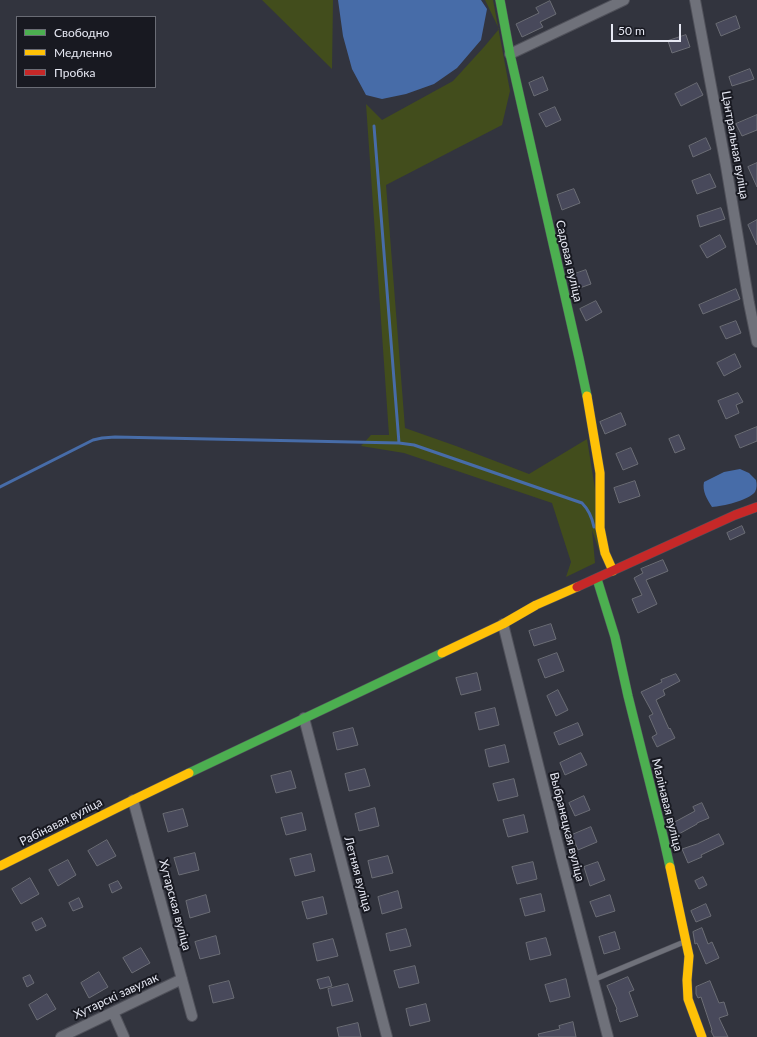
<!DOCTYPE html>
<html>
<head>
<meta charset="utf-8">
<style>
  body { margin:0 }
  #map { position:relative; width:757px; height:1037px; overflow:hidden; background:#32343e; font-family:Lato,sans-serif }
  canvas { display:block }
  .legend { position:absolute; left:16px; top:16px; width:140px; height:72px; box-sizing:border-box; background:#181921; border:1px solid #6a6c75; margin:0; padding:5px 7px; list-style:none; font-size:12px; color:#e6e8f3 }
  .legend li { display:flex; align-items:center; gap:8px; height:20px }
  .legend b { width:20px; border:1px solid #6a6c75 }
  .scale { position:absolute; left:611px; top:24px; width:70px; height:18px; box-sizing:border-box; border:2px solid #e6e8f3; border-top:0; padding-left:5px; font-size:12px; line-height:14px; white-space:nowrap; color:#e6e8f3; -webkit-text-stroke:3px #181921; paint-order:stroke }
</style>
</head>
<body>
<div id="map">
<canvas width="757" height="1037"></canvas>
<ul class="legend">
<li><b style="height:5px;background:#4caf50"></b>Свободно</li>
<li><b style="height:5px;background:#ffc107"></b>Медленно</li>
<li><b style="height:5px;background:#c62828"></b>Пробка</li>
</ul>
<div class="scale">50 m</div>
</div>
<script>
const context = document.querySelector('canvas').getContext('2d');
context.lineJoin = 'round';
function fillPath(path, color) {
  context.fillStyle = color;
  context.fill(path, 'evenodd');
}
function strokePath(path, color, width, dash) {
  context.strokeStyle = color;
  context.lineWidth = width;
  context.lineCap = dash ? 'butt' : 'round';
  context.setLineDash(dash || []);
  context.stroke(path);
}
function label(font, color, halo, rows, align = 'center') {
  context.font = font + ' Lato,sans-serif';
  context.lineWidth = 4;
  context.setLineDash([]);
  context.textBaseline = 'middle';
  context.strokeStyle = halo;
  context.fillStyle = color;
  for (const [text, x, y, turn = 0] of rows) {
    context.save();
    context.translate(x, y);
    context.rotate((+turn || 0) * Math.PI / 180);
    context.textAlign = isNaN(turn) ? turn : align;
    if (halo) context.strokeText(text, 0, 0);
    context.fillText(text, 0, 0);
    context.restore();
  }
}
fillPath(new Path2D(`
  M262 0H333L332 69Z
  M485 0H493L510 91 502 125 386 185 405 428 456 446 529 474 587 439 595 489 602 559 592 530 595 563 566 577 571 562 552 503 404 453 361 446 371 435H389L366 104 382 120 453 81 484 47 499 29Z`), '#424d1c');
fillPath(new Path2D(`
  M338 0H481L487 9 481 40 457 68 434 84 406 94 382 99 366 95 352 69 343 36Z
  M740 469 749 473 756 480C757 484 757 488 755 492 747 501 723 506 712 507 707 499 702 491 704 482L724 472Z`), '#476ca8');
strokePath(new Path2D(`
  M374 126 399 443
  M0 487 93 440 102 438 115 437 399 443 414 445 582 503C589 510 592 517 594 527`), '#476ca8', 3);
const building = new Path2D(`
  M550 1 556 14 540 22 543 27 522 37 516 24 539 13 536 8Z
  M736 16 740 28 721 36 716 24Z
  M686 35 690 47 672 53 668 41Z
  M750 69 754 79 732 86 729 77Z
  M543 77 548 90 534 96 529 83Z
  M697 83 703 95 681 106 675 94Z
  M555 107 561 120 546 127 539 114Z
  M757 115V130L742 136 736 124Z
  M706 138 711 149 693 157 689 146Z
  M757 163V187L748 167Z
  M710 174 716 187 697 194 692 181Z
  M574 189 580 203 562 210 557 195Z
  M721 208 725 219 700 227 697 216Z
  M757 220V245L748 225Z
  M720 235 726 247 707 258 700 246Z
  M586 270 591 284 574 290 569 276Z
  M736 289 740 299 703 314 699 305Z
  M596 301 602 312 586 321 580 309Z
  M736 321 741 333 726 339 720 327Z
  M735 354 741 367 724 376 717 363Z
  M738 393 743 402 736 405 739 413 726 419 718 401Z
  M621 413 626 425 605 434 600 422Z
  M757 427V441L740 448 735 436Z
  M679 435 685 449 675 453 669 439Z
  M631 448 638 464 623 470 616 454Z
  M635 481 640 496 619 503 614 488Z
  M742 526 745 533 730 540 727 533Z
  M663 560 668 571 646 580 657 604 638 613 632 599 642 595 634 578 643 573 641 569Z
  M551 624 556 639 534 646 529 631Z
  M557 653 564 671 545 678 538 660Z
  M477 673 481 690 461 695 456 678Z
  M676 674 680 681 663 690 665 695 656 700 669 729 670 728 675 738 657 747 652 737 657 734 649 716 653 714 641 692 662 682 661 680Z
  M558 690 568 710 556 716 547 696Z
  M495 708 499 725 479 730 475 713Z
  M578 723 583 735 559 745 554 733Z
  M353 728 358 745 337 750 333 733Z
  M505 745 509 762 489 767 485 750Z
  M581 753 587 765 565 775 560 763Z
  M365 769 370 786 349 791 345 774Z
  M291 771 296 788 276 793 271 776Z
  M514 779 518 796 498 801 493 784Z
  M584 796 590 810 575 816 569 803Z
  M702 803 709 818 697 823V824L677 835 671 824 695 811 693 807Z
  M375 808 379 826 359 831 355 814Z
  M183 809 188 826 168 832 163 814Z
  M302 813 306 830 286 835 281 818Z
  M524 815 528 832 508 837 503 820Z
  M591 827 597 842 578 850 572 835Z
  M719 834 724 844 701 855 702 857 688 863 682 849 697 844Z
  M107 840 116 856 97 866 88 851Z
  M195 853 199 870 179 875 174 858Z
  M311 854 315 871 295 876 290 859Z
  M388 856 393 873 372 878 368 861Z
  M68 860 76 875 58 886 49 870Z
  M533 862 537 879 517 884 512 867Z
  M598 862 605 880 590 886 584 867Z
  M703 877 707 885 699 889 695 881Z
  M30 878 39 894 21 904 12 889Z
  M118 881 122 888 112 893 109 885Z
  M398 891 402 908 382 914 378 897Z
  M541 894 545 911 525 916 520 899Z
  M206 895 210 912 190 918 186 901Z
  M610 895 615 911 596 917 590 902Z
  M323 897 327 914 307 919 302 902Z
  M79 898 83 907 73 911 69 903Z
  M706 904 711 916 696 922 691 911Z
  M42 918 46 926 36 931 32 923Z
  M702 928 708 944 712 942 719 958 706 964 697 943 695 944 693 932Z
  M406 929 411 946 390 951 386 934Z
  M615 932 620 949 604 954 599 937Z
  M216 936 220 954 200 959 195 942Z
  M546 938 551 955 530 960 526 943Z
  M333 939 338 956 317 961 313 944Z
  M141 948 150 963 132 973 123 958Z
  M415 966 419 983 399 988 394 971Z
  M99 972 108 987 89 998 81 983Z
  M30 975 34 983 27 987 23 978Z
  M329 977 332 986 320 989 317 980Z
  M628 977 634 990 629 992 638 1016 620 1022 616 1010 617 1009 607 986Z
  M566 979 570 997 550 1002 545 985Z
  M229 981 234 998 213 1003 209 986Z
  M710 981 719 1003 724 1002 728 1015 719 1018 728 1037H714L711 1031 712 1030 701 997 698 998 696 994V987Z
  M348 984 353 1001 332 1006 328 989Z
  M47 994 56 1009 37 1020 29 1005Z
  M426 1004 430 1021 410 1026 406 1009Z
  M573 1022 576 1037H539L538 1034 560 1029 559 1026Z
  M358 1023 361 1037H339L337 1028Z`);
fillPath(building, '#48495b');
strokePath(building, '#6b6d75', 1);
const lane = new Path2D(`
  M593 980 684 942`);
const street = new Path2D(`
  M695 0 726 166 749 303 757 342
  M510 54 624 0
  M503 624 562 861 608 1037
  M304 718 387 1037
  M133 800 192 1016
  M113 1012 124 1037
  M61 1037 182 979`);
const fast = new Path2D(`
  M500 0 510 54 579 358 587 396
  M597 579 615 637 628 696 663 836 670 867
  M189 773 442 653`);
const slow = new Path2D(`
  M587 396 600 473V528L605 553 613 571
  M442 653 503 624 536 605 577 587
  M0 866 133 800 189 773
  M670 867 689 956 687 980 688 999 702 1037`);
const jam = new Path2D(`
  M577 587 735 515 757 507`);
strokePath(lane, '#50515a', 6);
strokePath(street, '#50515a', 12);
strokePath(fast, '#50515a', 10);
strokePath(slow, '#50515a', 10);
strokePath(jam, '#50515a', 10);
strokePath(lane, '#6f717a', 5);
strokePath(street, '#6f717a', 10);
strokePath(fast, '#4caf50', 9);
strokePath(slow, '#ffc107', 9);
strokePath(jam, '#c62828', 9);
label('12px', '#e6e8f3', '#181921', [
  ["Цэнтральная вуліца",735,145,80],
  ["Садовая вуліца",569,261,77],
  ["Малінавая вуліца",667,805,76],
  ["Рабінавая вуліца",61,822,-27],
  ["Выбранецкая вуліца",567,827,76],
  ["Летняя вуліца",358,874,75],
  ["Хутарская вуліца",175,905,75],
  ["Хутарскі завулак",116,996,-25]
]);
</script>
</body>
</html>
